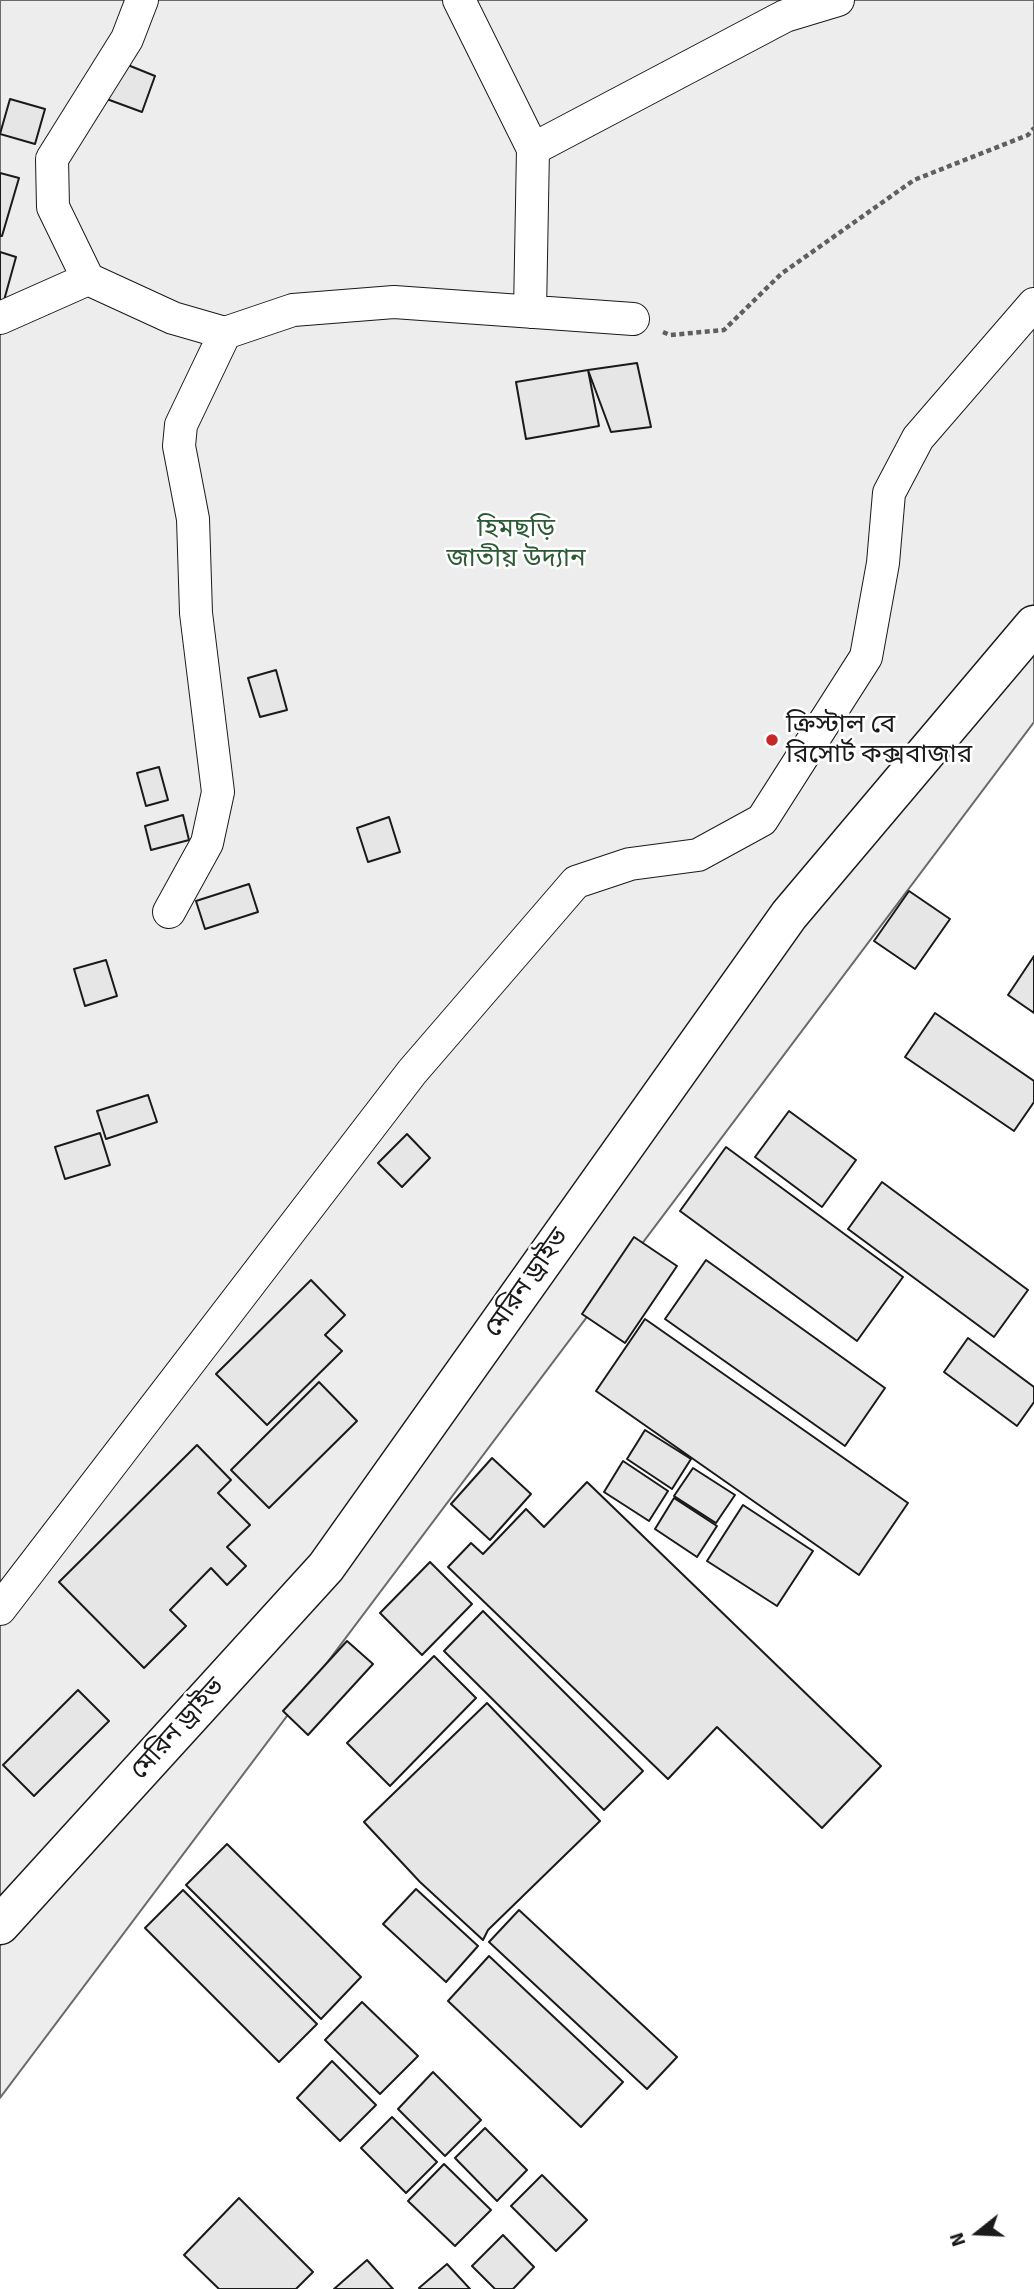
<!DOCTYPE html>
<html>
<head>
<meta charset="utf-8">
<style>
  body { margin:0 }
  #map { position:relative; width:1034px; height:2289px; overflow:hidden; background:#fff; font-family:Signika,sans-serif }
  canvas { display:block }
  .north { position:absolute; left:943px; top:2198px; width:70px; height:70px; -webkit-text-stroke:5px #fff; paint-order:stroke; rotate:252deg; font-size:19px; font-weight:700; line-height:28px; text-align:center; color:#1a1a1a }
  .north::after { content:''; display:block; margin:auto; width:24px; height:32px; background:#1a1a1a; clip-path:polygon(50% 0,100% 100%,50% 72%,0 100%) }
</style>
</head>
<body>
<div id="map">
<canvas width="1034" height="2289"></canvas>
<div class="north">N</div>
</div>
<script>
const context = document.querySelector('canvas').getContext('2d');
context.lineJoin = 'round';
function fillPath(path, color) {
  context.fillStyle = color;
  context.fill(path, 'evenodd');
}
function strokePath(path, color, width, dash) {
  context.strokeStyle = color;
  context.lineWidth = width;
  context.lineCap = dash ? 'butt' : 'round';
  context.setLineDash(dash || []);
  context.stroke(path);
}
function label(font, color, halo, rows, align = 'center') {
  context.font = font + ' Signika,"Noto Sans Bengali",sans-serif';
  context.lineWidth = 5;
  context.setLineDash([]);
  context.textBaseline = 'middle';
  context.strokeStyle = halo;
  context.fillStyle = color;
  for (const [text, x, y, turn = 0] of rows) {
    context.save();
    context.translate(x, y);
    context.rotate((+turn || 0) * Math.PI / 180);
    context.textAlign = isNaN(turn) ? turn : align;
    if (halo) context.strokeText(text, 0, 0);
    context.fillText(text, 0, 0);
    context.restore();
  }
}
const built = new Path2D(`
  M0 0H1034V722L0 2098Z`);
fillPath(built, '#ededed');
strokePath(built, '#6a6a6a', 2);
const building = new Path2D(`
  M118 61 155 76 142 112 104 98Z
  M10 99 45 109 35 144 0 134Z
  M0 173 19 178 2 236H0Z
  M0 252 16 257 3 304 0 303Z
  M637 363 651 427 611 432 588 370Z
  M588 370 599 426 526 439 516 382Z
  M276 670 287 710 260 717 248 678Z
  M159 767 168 800 146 806 137 773Z
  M183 815 189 840 151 850 145 826Z
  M389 817 400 852 368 862 357 828Z
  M249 884 258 912 205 929 196 901Z
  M909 891 950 919 915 969 874 941Z
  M1034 956V1013L1008 995Z
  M106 960 117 996 85 1006 74 969Z
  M935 1013 1034 1081V1102L1014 1131 905 1057Z
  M148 1095 157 1122 106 1139 97 1111Z
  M789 1111 856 1160 822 1207 755 1157Z
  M100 1133 110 1165 65 1179 55 1147Z
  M407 1134 430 1158 402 1187 378 1163Z
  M726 1147 903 1277 857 1341 680 1211Z
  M882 1182 1028 1290 994 1337 848 1229Z
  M634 1237 677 1266 625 1343 582 1314Z
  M706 1260 885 1388 845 1446 665 1319Z
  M311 1280 345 1315 325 1335 342 1351 267 1425 216 1374Z
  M645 1319 908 1503 859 1575 596 1391Z
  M968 1338 1034 1387V1402L1017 1426 944 1372Z
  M319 1382 357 1421 269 1508 231 1470Z
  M645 1430 691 1459 672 1489 627 1459Z
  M197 1445 231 1480 218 1493 250 1525 227 1547 246 1566 227 1585 211 1568 170 1610 186 1626 144 1668 59 1582Z
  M492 1458 531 1494 490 1540 451 1504Z
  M623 1461 668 1491 649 1521 604 1492Z
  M693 1468 735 1495 716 1523 674 1496Z
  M587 1482 881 1766 822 1828 717 1727 668 1779 448 1567 471 1543 483 1554 526 1509 544 1527Z
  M674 1498 717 1526 697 1557 655 1529Z
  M743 1505 813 1551 777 1606 707 1561Z
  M430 1562 472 1604 422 1655 380 1613Z
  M483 1611 643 1771 604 1810 444 1651Z
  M347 1641 373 1664 308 1735 283 1711Z
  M434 1656 476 1698 390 1786 347 1743Z
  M78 1690 109 1721 34 1796 3 1765Z
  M487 1703 600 1821 488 1930 483 1940 420 1882 364 1822Z
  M227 1844 361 1977 321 2019 186 1885Z
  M416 1889 478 1946 446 1982 383 1924Z
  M183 1890 317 2024 279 2062 145 1928Z
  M519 1910 677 2057 647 2089 489 1942Z
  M489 1956 623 2082 581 2127 448 2001Z
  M362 2002 418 2056 380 2094 325 2040Z
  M332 2061 376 2105 340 2141 297 2098Z
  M433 2072 481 2120 445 2156 398 2109Z
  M392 2117 437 2162 406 2193 361 2148Z
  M485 2128 527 2170 497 2201 455 2158Z
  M444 2164 491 2210 455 2246 408 2201Z
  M542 2175 587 2220 556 2251 511 2206Z
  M239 2198 313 2272 296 2289H219L184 2255Z
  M503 2235 534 2267 513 2289H495L472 2266Z
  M367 2260 393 2289H334Z
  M447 2264 470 2289H420L419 2288Z`);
fillPath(building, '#e6e6e6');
strokePath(building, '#1a1a1a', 2);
const minor = new Path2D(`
  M142 0 127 39 52 159 53 207 88 279 173 318 225 333 293 310 394 302 633 319
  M459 0 533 149 530 312
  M533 149 785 16 838 0
  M0 318 88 279
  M169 912 207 843 218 792 196 613 193 519 179 446 181 425 225 333
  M0 1609 412 1072 576 882 630 864 698 855 762 820 866 657 883 563 889 493 918 438 1034 304`);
const secondary = new Path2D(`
  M0 1925 326 1567 789 915 1034 625`);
strokePath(minor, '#1a1a1a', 34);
strokePath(secondary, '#1a1a1a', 41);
strokePath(new Path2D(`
  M663 332 670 335 724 330 781 274 914 180 1028 135 1034 128`), '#5f5f5f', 4.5, [5, 3.5]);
strokePath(minor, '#fff', 32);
strokePath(secondary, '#fff', 38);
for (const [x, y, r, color] of [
  [772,740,7,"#c62828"]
]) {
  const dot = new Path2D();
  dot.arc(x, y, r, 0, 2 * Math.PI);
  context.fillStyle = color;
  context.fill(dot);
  strokePath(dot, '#fff', 2.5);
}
label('26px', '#2b5a34', '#fff', [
  ["হিমছড়ি",516,529],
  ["জাতীয় উদ্যান",516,559]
]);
label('26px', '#1a1a1a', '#fff', [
  ["ক্রিস্টাল বে",786,725],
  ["রিসোর্ট কক্সবাজার",786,755]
], 'left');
label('26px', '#1a1a1a', '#fff', [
  ["মেরিন ড্রাইভ",527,1283,-55],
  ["মেরিন ড্রাইভ",178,1729,-48]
]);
</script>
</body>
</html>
